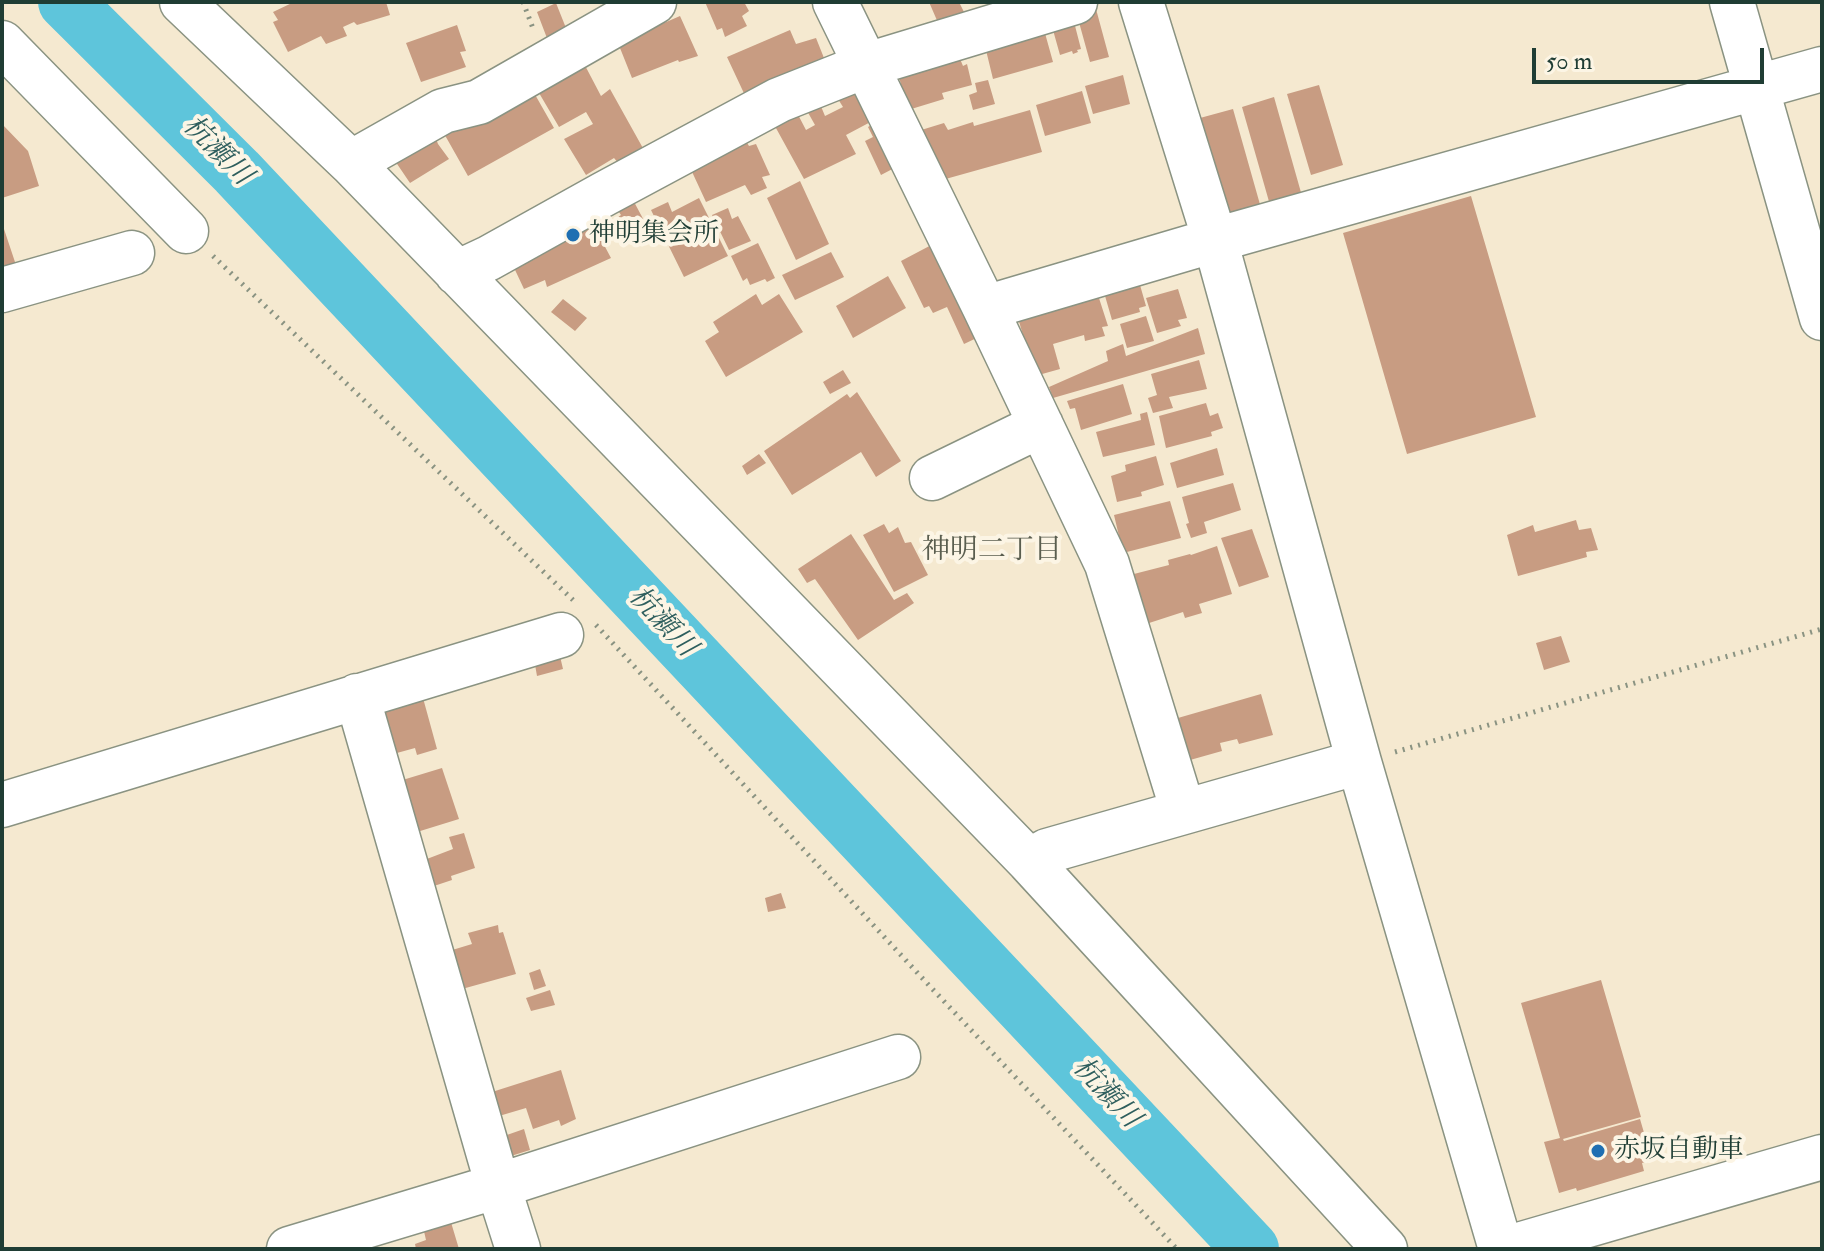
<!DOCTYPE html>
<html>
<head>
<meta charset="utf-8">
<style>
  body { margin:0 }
  #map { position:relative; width:1824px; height:1251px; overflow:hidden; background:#f5e9d0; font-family:"IM FELL Double Pica",serif }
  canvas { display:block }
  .frame { position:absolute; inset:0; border:4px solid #1f3d34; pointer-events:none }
  .scale { position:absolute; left:1532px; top:48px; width:232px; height:36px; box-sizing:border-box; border:4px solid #1f3d34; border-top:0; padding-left:10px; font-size:24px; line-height:28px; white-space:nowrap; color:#1f3d34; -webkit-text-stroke:6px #fcf5e5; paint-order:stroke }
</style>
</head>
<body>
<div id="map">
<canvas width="1824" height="1251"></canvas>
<div class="frame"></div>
<div class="scale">50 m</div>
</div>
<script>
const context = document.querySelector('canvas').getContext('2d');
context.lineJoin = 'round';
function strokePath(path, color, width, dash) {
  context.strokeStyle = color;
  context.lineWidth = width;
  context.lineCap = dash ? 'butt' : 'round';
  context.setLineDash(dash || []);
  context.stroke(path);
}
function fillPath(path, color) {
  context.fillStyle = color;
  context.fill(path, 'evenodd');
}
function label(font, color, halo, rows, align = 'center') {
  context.font = font + ' "IM FELL Double Pica","Noto Serif JP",serif';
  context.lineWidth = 8;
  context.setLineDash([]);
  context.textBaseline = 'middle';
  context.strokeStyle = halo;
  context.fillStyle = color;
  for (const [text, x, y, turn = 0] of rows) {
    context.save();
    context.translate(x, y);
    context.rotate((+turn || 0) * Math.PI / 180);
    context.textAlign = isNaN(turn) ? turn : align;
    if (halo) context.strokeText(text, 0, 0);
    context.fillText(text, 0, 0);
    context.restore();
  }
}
strokePath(new Path2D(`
  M66 2 237 172 1251 1249`), '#5ec5db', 56);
fillPath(new Path2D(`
  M294 2H386L390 15 357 25 354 22 343 27 347 36 326 44 321 36 288 52 273 22 278 20 273 12Z
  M705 2H744L749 11 742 16 747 26 725 37 722 28 717 30Z
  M929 2H959L964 12 939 25Z
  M556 3 570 38 550 46 537 12Z
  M1096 9 1109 57 1090 62 1077 15Z
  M680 16 698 56 679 62 678 60 632 78 618 43Z
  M1074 22 1081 49 1077 50 1078 52 1073 54 1072 51 1060 55 1053 30Z
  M457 25 466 51 460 52 466 67 421 82 406 43Z
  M1043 26 1053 62 993 79 984 42Z
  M790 30 796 44 816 38 828 68 749 104 727 57Z
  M579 54 601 96 610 89 644 150 620 165 614 158 586 175 564 139 593 124 586 112 559 127 532 81Z
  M958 54 963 66 967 64 972 85 942 93 944 99 908 110 897 70Z
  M1123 75 1130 104 1093 114 1085 86Z
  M988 80 995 104 973 110 969 95 977 92 975 83Z
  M529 84 554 128 468 176 442 130Z
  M1319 85 1343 165 1311 175 1287 94Z
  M863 87 878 118 846 135 856 154 804 179 771 119 794 107 806 130 815 125 806 109 820 104 825 116 843 107 838 99Z
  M1082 91 1091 123 1045 136 1036 105Z
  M1274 97 1302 196 1270 205 1242 107Z
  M1233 109 1261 208 1229 218 1200 118Z
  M1030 110 1042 152 942 180 918 131 944 123 948 130 973 122 974 126Z
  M879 120 900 165 881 175 865 141 873 137 868 127Z
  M2 124 28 151 39 186 2 198Z
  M432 128 438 144 449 159 410 183 391 155Z
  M743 136 749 146 756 144 770 175 762 177 767 188 751 195 745 185 706 202 687 161Z
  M800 181 829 244 796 260 767 198Z
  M1471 196 1536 417 1407 454 1343 233Z
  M699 198 728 256 684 277 651 210 668 202 672 212Z
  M633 200 648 228 626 239 614 220 621 215 617 209Z
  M728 208 732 219 738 216 751 241 729 250 712 215Z
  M588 215 611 258 547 287 545 280 524 289 508 255Z
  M2 223 16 265 2 269Z
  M937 242 983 335 964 344 947 307 933 313 929 306 924 308 901 261Z
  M758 243 775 278 767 282 765 279 750 285 747 278 743 281 731 256Z
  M831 252 844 277 795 300 782 275Z
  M888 276 906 308 853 338 836 306Z
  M1138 278 1146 306 1139 308 1140 312 1112 320 1103 289Z
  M1178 289 1187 318 1178 320 1181 326 1157 333 1146 298Z
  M756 294 762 305 779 294 803 332 726 377 705 341 719 332 713 322Z
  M1098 295 1108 326 1102 327 1105 336 1085 341 1084 335 1053 344 1060 369 1035 376 1018 318Z
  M563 299 587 318 575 331 551 312Z
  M1146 316 1154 341 1127 348 1120 324Z
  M1198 328 1205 354 1053 398 1049 387 1108 361 1106 351 1123 344 1126 356Z
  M1199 360 1207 389 1169 397 1173 408 1153 413 1148 398 1157 395 1151 374Z
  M843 370 851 383 830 394 823 382Z
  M1123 384 1132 414 1081 430 1075 408 1070 409 1067 401Z
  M857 392 901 461 876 477 861 452 792 495 764 451 847 394 850 398Z
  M1206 403 1210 416 1218 413 1223 428 1211 432 1212 436 1166 448 1159 416Z
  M1147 412 1155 445 1103 457 1096 432 1141 420 1140 414Z
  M1217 448 1224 475 1177 488 1170 463Z
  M759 454 766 463 747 475 742 466Z
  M1156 456 1164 485 1141 492 1142 496 1117 502 1111 476 1126 471 1125 465Z
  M1233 483 1241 510 1204 522 1207 533 1191 538 1186 524 1189 523 1182 497Z
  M1170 501 1181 538 1123 553 1114 515Z
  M1576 520 1579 530 1591 528 1598 550 1586 552 1587 557 1518 576 1507 535 1533 525 1535 532Z
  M884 524 889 533 898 527 905 543 911 542 928 575 894 592 863 535Z
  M1252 529 1269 577 1239 587 1221 538Z
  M851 534 894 600 907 593 914 603 858 640 815 579 807 583 798 569Z
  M1217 546 1232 594 1199 604 1202 613 1185 618 1183 612 1146 624 1130 575 1169 565 1168 560 1190 554 1191 555Z
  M1561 636 1570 662 1544 670 1536 643Z
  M559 652 563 669 537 676 534 659Z
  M1261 694 1273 735 1239 744 1237 739 1220 743 1222 751 1183 762 1171 720Z
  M423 698 437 749 417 755 415 748 386 756 379 710Z
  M442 768 459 819 417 832 396 782Z
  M464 833 475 868 451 876 452 880 428 888 419 862 453 849 449 837Z
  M781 893 786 908 768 912 765 898Z
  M498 925 499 933 503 932 516 974 462 989 449 951 472 944 468 933Z
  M540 969 546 986 534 990 529 973Z
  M1601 980 1641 1117 1563 1139 1564 1141 1640 1119 1652 1160 1642 1163 1644 1171 1577 1191 1576 1188 1559 1193 1544 1142 1560 1138 1521 1003Z
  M550 990 555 1005 531 1011 526 998Z
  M561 1070 576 1119 561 1126 559 1120 533 1129 526 1108 499 1116 492 1092Z
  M524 1129 530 1150 511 1156 504 1136Z
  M450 1219 459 1249H416L415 1244 426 1240 423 1227Z`), '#c89c82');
const minor = new Path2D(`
  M182 2 351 163 1029 861 1385 1249
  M835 2 985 308 1107 564 1183 811
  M1141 2 1215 240 1359 762 1501 1249
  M1732 2 1822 318
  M2 43 186 231
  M351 163 443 111 479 102 654 2
  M457 273 489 258 604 194 779 100 867 65 1075 2
  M2 290 132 253
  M985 308 1215 240 1822 69
  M932 478 1041 425
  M357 696 498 1186 518 1249
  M2 805 561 635
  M1029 861 1047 851 1359 762
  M289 1249 498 1186 898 1057
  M1505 1249 1822 1157`);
strokePath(minor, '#8a9382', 47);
strokePath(new Path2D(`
  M523 2 534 31
  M213 256 573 600
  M596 625 924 980 1177 1249
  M1395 752 1822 629`), '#8a9382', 5, [2, 6]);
strokePath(minor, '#fff', 44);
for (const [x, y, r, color] of [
  [573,235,8,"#1f6fb2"],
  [1598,1151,8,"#1f6fb2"]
]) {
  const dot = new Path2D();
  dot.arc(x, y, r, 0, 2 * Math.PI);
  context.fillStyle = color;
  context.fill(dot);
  strokePath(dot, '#fcf5e5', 3);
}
label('26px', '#1f3d34', '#fcf5e5', [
  ["神明集会所",589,235],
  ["赤坂自動車",1614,1151]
], 'left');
label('italic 28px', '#2f5f5e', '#fcf5e5', [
  ["杭瀬川",216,152,45],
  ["杭瀬川",661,623,47],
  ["杭瀬川",1105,1094,47]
]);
label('28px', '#5a5e4f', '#fcf5e5', [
  ["神明二丁目",992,552]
]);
</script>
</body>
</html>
